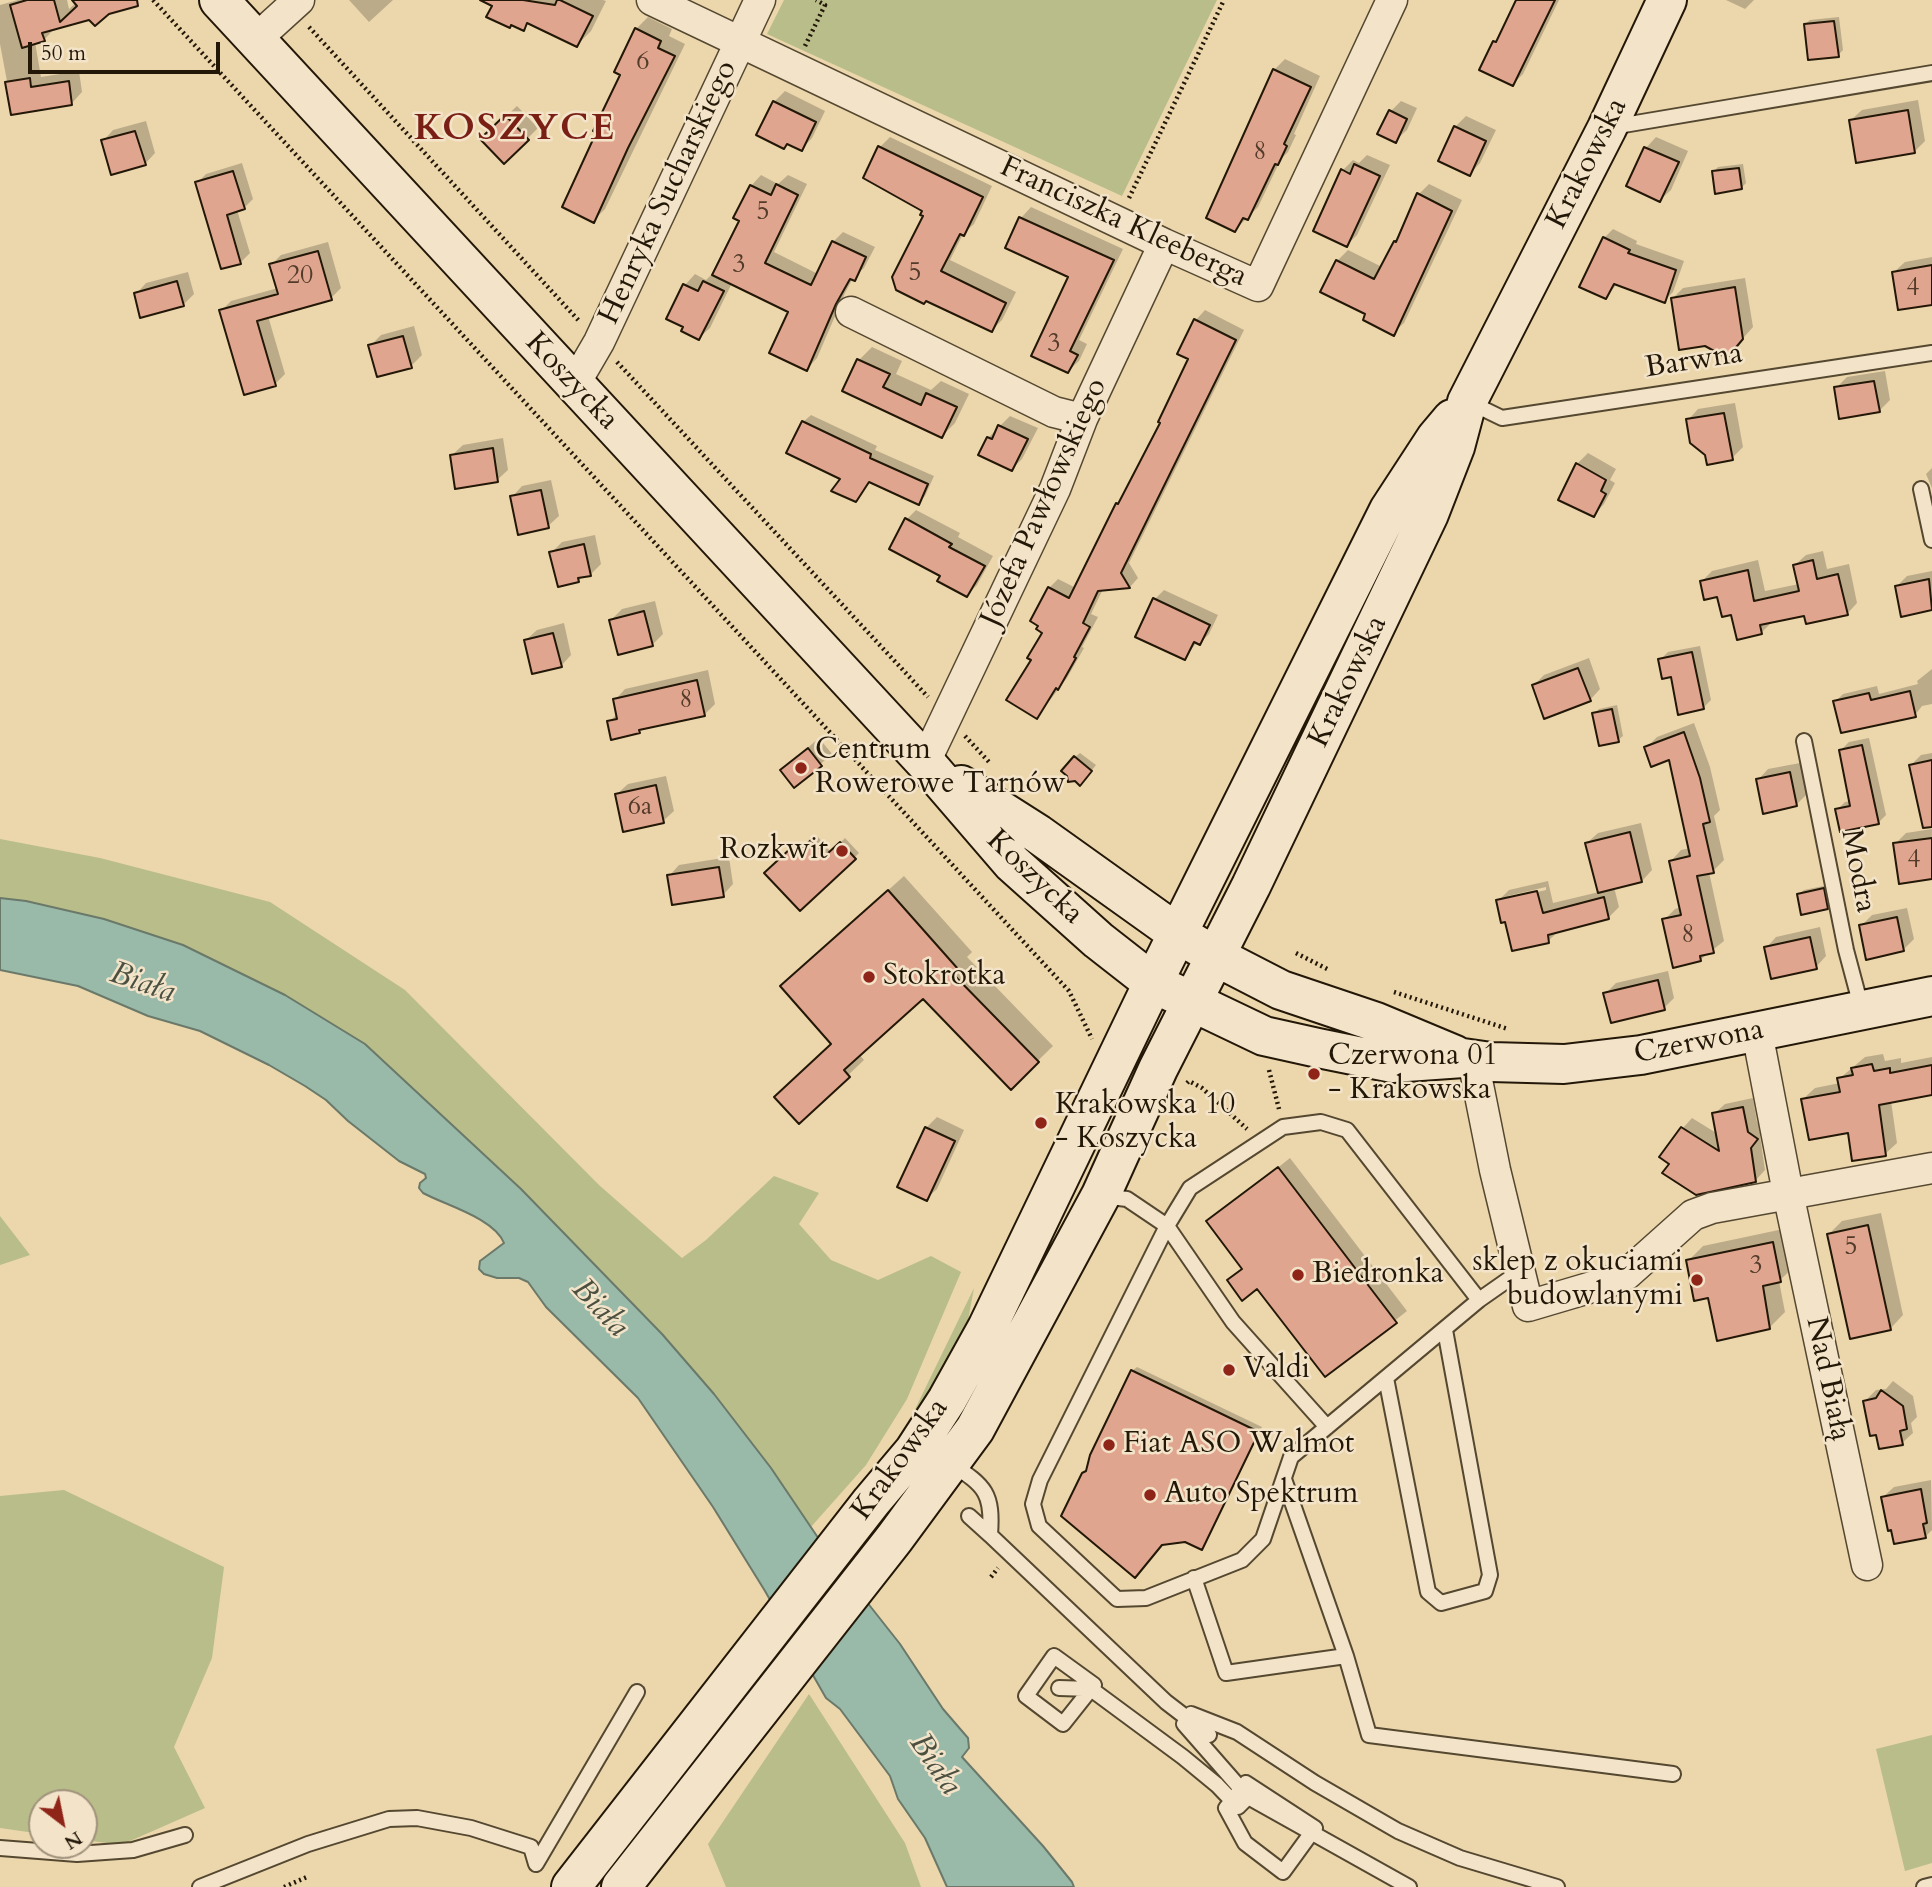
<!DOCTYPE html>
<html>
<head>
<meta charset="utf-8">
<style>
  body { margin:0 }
  #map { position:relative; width:1932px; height:1887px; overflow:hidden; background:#ecd6ac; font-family:Cardo,serif }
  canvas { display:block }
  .north { position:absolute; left:28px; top:1789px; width:70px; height:70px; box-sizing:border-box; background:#f3e4c9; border:2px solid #a0927c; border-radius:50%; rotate:148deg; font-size:19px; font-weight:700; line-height:28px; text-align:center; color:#231808 }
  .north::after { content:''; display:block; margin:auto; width:24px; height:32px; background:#8f2418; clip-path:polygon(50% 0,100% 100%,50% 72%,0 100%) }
  .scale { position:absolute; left:28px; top:42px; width:192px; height:32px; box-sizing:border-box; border:4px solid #231808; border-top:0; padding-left:9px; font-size:21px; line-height:24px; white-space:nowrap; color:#231808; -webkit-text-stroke:5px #f3e4c9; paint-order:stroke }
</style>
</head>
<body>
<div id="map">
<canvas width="1932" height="1887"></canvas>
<div class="north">N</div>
<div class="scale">50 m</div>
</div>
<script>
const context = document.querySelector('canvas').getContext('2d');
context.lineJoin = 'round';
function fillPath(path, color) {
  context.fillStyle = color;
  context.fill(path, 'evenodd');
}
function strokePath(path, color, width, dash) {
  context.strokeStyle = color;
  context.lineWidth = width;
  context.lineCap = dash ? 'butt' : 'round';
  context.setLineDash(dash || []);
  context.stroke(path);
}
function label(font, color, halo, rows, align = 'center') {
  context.font = font + ' Cardo,serif';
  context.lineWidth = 5;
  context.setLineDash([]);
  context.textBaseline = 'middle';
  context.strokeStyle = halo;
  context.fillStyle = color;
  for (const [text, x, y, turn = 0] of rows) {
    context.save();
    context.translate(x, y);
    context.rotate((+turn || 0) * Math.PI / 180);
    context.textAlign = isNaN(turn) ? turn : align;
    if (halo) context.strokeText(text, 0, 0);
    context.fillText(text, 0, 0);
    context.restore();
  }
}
fillPath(new Path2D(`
  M784 0H1217L1122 196 767 34Z
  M0 839 100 858 270 902 405 990 599 1185 682 1258 706 1240 774 1176 819 1193 799 1224 831 1260 878 1280 931 1256 961 1272 907 1399 866 1465 810 1528 771 1468 714 1394 662 1334 521 1189 365 1044 183 945 104 919 26 901 0 898Z
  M0 1216 30 1255 0 1265Z
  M974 1288 966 1331 959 1345 903 1434Z
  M64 1490 224 1567 212 1658 174 1747 205 1808 121 1845 84 1840V1803H42V1834L0 1828V1496Z
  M809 1694 905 1843 921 1887H726L708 1844Z
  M1932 1735V1863L1905 1871 1876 1749Z`), '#b8bd89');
const water = new Path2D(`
  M0 898 26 901 104 919 183 945 285 995 365 1044 521 1189 662 1334 714 1394 771 1468 829 1554 900 1644 943 1709 968 1738 969 1748 962 1757 1043 1846 1072 1882 1074 1887H947L925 1838 898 1799 890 1776 840 1709 826 1698 765 1591 713 1507 638 1398 546 1307 528 1282 519 1278H497L484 1274 479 1269 480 1261 504 1243C494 1218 445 1205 423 1193L419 1188 420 1183 426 1178 425 1174 399 1161 348 1121 326 1100 305 1086 269 1065 200 1031 148 1016 78 986 0 970Z`);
fillPath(water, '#99b9a9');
strokePath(water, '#6a7969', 2);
fillPath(new Path2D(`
  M18 0H67L69 9 79 0H121L90 18 54 29 44 40 35 42 41 77 79 71 82 92 72 103 13 113 0 44V5Z
  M349 0H393L369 22Z
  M488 0H603L606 1 591 31 577 45 530 22 523 29 512 24 495 3Z
  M1518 0H1559L1523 74 1513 84 1495 42 1501 35Z
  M1726 0H1754L1745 9Z
  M648 17 672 29 669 36 685 44 605 209 593 221 623 74 636 29Z
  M1839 17 1843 50 1838 55 1805 24 1810 20Z
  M1285 59 1320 76 1294 134 1296 135 1288 152 1281 159 1258 207 1235 230 1274 70Z
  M785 91 825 111 812 138 802 149 788 143 784 147 774 102Z
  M1918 100 1925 141 1914 152 1851 120 1862 110Z
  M1401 101 1417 108 1407 130 1396 140 1391 111Z
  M517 106 538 128 504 162 482 139Z
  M1466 116 1496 130 1480 163 1470 174 1455 127Z
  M146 121 155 153 145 164 103 141 113 130Z
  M890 137 992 186 974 224 963 234 950 260 1016 292 1002 320 992 330 926 299 924 210 880 147Z
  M1656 137 1688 151 1671 190 1660 200 1628 186 1646 148Z
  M1367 155 1390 165 1357 235 1347 245 1343 170 1353 160 1359 163Z
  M242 163 253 199 244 208 237 210 250 253 241 262 223 267 197 183 206 174Z
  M1743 164 1746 183 1741 188 1713 172 1718 167Z
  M761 175 778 184 788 175 807 184 774 252 818 274 833 242 843 232 875 247 864 268 853 278 845 293 817 358 807 369 790 311 732 283 710 328 699 338 685 326 669 318 685 285 695 274 706 280 715 271 742 220 751 186Z
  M1429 184 1462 200 1404 323 1393 333 1368 313 1337 261 1348 250 1382 267 1419 194Z
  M1031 207 1123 249 1079 340 1087 344 1079 361 1068 371 1070 277 1021 218Z
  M1613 229 1637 241 1636 244 1684 261 1673 292 1664 301 1617 284 1606 297 1604 238Z
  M328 242 341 288 331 298 268 316 285 374 275 384 221 311 231 301 278 288 271 265 281 255Z
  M1932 257V303L1894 272 1905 262Z
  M188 272 194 294 183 305 136 294 146 283Z
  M1745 278 1753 327 1737 345H1705L1673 298 1683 288Z
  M1205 310 1244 330 1129 563 1138 578 1130 587 1103 589 1091 614 1098 617 1082 647 1084 648 1067 678 1037 717 1033 660 1045 632 1049 588 1058 579 1076 588 1117 504 1123 498 1163 422 1191 359 1179 353 1196 320Z
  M414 326 422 355 411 366 370 346 381 335Z
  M872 347 902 361 896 374 931 390 941 381 969 394 955 423 942 436 844 391 859 360Z
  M1885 371 1890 400 1879 411 1836 388 1847 377Z
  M1735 403 1743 447 1732 458 1707 454 1688 420 1698 409Z
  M811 415 877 446 875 450 934 476 925 496 918 503 871 481 856 500 803 422Z
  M1010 416 1038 428 1022 459 1012 469 988 438Z
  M503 438 508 470 497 480 452 455 463 445Z
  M1588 453 1616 469 1610 480 1615 483 1604 504 1594 515 1577 464Z
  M1932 468V488L1926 474Z
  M551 480 559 516 548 526 512 497 522 486Z
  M916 510 960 533 958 537 993 556 977 585 967 595 942 576 907 519Z
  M595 535 601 564 591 574 584 576 578 581 551 553 562 542Z
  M1823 551 1827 569 1849 564 1857 603 1847 614H1806L1772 622 1761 633 1733 612 1719 595 1702 581 1712 571 1758 560 1765 591 1799 584 1795 565 1806 555Z
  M1932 571V608L1902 615 1896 587 1907 576Z
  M1164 590 1218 615 1209 634 1200 643 1197 642 1185 658 1155 599Z
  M655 601 663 634 652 645 611 620 622 609Z
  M564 623 571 655 561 666 526 640 537 630Z
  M1700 646 1711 700 1703 708 1660 660 1668 652Z
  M1589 658 1600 689 1590 700 1534 685 1544 675Z
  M1932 669V704L1922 706 1915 715 1835 702 1843 694 1877 686 1879 694 1918 684 1917 681Z
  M708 670 715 704 704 715 643 727 639 732 609 722 618 713 615 700 625 689Z
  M1617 705 1623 736 1618 740 1594 714 1599 709Z
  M1694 723 1710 767 1720 810 1714 816 1724 860 1713 871 1709 872 1724 941 1700 960 1664 920 1675 909 1681 907 1671 861 1681 850 1691 848 1670 758 1646 748 1657 737Z
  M819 738 832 754 795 786 782 770Z
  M1869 738 1886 815 1878 823 1837 810 1845 802 1851 801 1841 750 1849 742Z
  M1080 753 1096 765 1085 779 1075 757Z
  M1932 753V793L1911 765 1921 755Z
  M1800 763 1807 794 1796 805 1758 780 1768 769Z
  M666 776 674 811 663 821 617 794 628 784Z
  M1641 823 1652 870 1642 881 1614 887 1619 907 1609 917 1560 930 1548 941 1507 920 1498 901 1509 890 1548 881 1553 903 1599 892 1587 843 1598 833ZM1546 887V890L1508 899V896Z
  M1932 829V877L1895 844 1906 833Z
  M817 836 831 852 845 838 859 853 800 909 767 873 797 844 802 850Z
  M729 857 733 884 723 895 669 876 679 865Z
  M904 876 972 952 967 957 1053 1046 1011 1087 923 997 859 1054 864 1060 799 1122 833 1043 798 971Z
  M1828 885 1832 903 1827 908 1799 894 1804 890Z
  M1907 908 1914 939 1903 950 1861 926 1872 915Z
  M1820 927 1826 956 1816 967 1766 948 1776 937Z
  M1668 971 1674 998 1664 1008 1605 994 1616 983Z
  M1883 1054 1885 1061 1901 1058V1063L1932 1057V1093L1891 1101 1897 1143 1885 1154 1803 1099 1815 1088 1840 1083 1839 1079 1865 1057Z
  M1753 1098 1757 1122 1766 1128 1760 1136 1765 1170 1755 1181 1671 1163 1682 1129 1692 1118 1718 1134 1714 1114 1725 1104Z
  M937 1117 964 1130 937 1189 926 1199 899 1186 926 1128Z
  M1290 1158 1407 1311 1326 1375 1258 1286 1229 1281 1243 1267 1209 1222Z
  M1881 1213 1903 1315 1890 1329 1829 1234 1842 1221Z
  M1788 1228 1796 1265 1779 1281 1785 1312 1769 1328 1709 1296 1688 1261 1703 1246Z
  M1137 1367 1262 1427 1206 1543 1201 1548 1186 1540 1088 1469 1132 1371Z
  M1893 1381 1913 1396 1917 1417 1911 1423 1913 1433 1902 1443 1865 1401 1876 1390 1886 1389Z
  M1931 1480 1932 1530 1925 1537 1883 1497 1894 1487Z`), '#0003');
const building = new Path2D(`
  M27 0H54L60 22 77 6 72 0H137L138 6 109 14 95 26 89 20 42 33 45 41 22 48 10 5Z
  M480 0H523L555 5 557 0H560L593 16 577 47 527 23 524 31 511 25 510 28 486 17 492 6Z
  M1516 0H1555L1513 86 1479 70 1493 41 1496 42Z
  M1834 21 1839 57 1808 60 1804 24Z
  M635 28 661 41 658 48 675 56 628 148 594 223 562 207 596 133 593 131 620 75 614 72Z
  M1273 69 1311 87 1284 144 1287 146 1278 165 1275 164 1248 220 1243 218 1235 232 1206 218Z
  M30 78 31 87 69 81 72 105 11 115 5 82Z
  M773 101 816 122 802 151 787 144 784 149 756 135Z
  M1389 110 1407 119 1396 143 1377 134Z
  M1908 110 1915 153 1856 163 1849 120Z
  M505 115 529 140 504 164 480 139Z
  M1454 126 1486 141 1470 176 1438 161Z
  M135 131 146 165 111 175 101 140Z
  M878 146 983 197 964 236 960 234 941 271 1006 303 992 332 926 301 924 304 896 290 892 277 923 216 920 215 922 211 863 178Z
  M1644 147 1679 162 1660 202 1626 186Z
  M1354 164 1380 176 1347 247 1313 231 1341 169 1350 174Z
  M1739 168 1742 189 1715 194 1712 171Z
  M233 171 245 209 227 215 241 264 221 269 195 182Z
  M776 184 798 195 765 263 811 285 832 241 866 257 855 281 850 279 836 304 807 371 769 353 788 312 712 275 739 221 733 218 750 185 771 195Z
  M1417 193 1452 211 1394 336 1363 320 1365 314 1320 292 1336 260 1374 279 1394 241 1396 242Z
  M1019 217 1114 260 1070 351 1078 355 1068 373 1031 356 1068 277 1005 248Z
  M1603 237 1630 250 1628 253 1676 270 1665 303 1614 284 1606 299 1579 287Z
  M318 251 332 300 257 321 276 386 244 395 219 310 278 294 269 264Z
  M1932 265V305L1898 310 1892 272Z
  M177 281 184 306 140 318 134 293Z
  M703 281 724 291 699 340 681 331 683 327 666 319 683 284 698 291Z
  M1735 287 1743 339 1727 358 1705 346 1679 350 1671 298Z
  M1194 319 1236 340 1121 573 1130 588 1098 591 1083 623 1090 627 1074 657 1076 658 1058 690 1056 688 1037 719 1006 700 1031 660 1027 658 1042 633 1036 629 1038 626 1030 621 1048 587 1069 598 1116 503 1118 504 1160 423 1158 422 1188 359 1177 354Z
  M403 336 412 368 377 377 368 345Z
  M857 359 890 374 883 387 921 405 926 393 957 407 942 438 842 391Z
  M1874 381 1880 412 1839 419 1834 387Z
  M1724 413 1733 460 1707 465 1705 455 1690 443 1686 419Z
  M802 421 871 454 870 458 928 484 919 505 869 482 856 502 831 491 840 479 786 453Z
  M998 425 1028 439 1012 471 978 455 987 437 992 439Z
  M493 448 498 482 455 489 450 455Z
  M1576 463 1606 480 1601 491 1606 494 1594 517 1558 500Z
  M541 490 549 528 518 535 510 496Z
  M905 518 952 544 949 547 985 566 967 597 937 581 940 576 889 549Z
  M584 544 591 576 578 578 579 582 558 587 549 552Z
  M1813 560 1817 579 1838 574 1848 615 1806 624 1804 616 1760 625 1762 634 1737 640 1731 615 1722 617 1717 597 1704 600 1700 581 1748 570 1754 601 1799 591 1793 565Z
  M1929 579 1932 610 1901 617 1895 586Z
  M1153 598 1210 625 1200 645 1194 642 1185 660 1135 637Z
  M644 611 653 646 618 655 609 620Z
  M553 633 562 667 532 674 524 640Z
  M1692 652 1704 709 1678 715 1671 677 1662 679 1658 659Z
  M1578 668 1591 701 1544 719 1532 685Z
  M697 680 705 716 639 730 640 733 611 740 607 721 617 719 613 699Z
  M1910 691 1916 717 1841 733 1833 701 1869 693 1871 700Z
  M1612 709 1619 742 1599 746 1592 713Z
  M1684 732 1700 778 1710 822 1703 824 1714 873 1697 876 1714 953 1700 956 1701 961 1673 968 1662 919 1681 915 1669 861 1690 856 1669 760 1651 767 1644 747Z
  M1862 745 1879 824 1840 832 1835 809 1850 806 1839 750Z
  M808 748 822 766 794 788 780 770Z
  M1074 756 1092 771 1080 786 1075 781 1068 782 1067 776 1061 771Z
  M1932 760V827L1923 828 1909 765Z
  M1790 772 1797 806 1763 814 1756 779Z
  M656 785 664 823 623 832 615 794Z
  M1630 832 1642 882 1598 893 1585 843Z
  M1932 838V879L1899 884 1893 843Z
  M811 840 826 855 840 842 856 859 800 911 764 873 791 848 797 853Z
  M719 867 724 897 672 905 667 875Z
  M1824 888 1828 909 1801 915 1797 894Z
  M888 890 958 969 952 973 1039 1062 1011 1090 923 999 844 1070 850 1077 799 1124 774 1097 831 1044 780 986Z
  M1537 891 1543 913 1604 897 1609 919 1548 935 1549 943 1512 951 1505 922 1501 923 1496 900Z
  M1897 917 1904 951 1866 960 1859 925Z
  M1810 937 1817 969 1771 979 1764 947Z
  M1658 980 1665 1010 1611 1023 1603 993Z
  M1872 1064 1874 1071 1890 1068V1073L1932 1065V1095L1879 1105 1886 1156 1852 1161 1848 1133 1809 1140 1801 1099 1840 1092 1837 1078 1853 1075 1851 1068Z
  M1743 1107 1748 1132 1758 1139 1751 1148 1756 1182 1696 1195 1662 1173 1669 1164 1659 1157 1681 1127 1719 1151 1712 1113Z
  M925 1127 955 1141 927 1201 897 1187Z
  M1278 1167 1397 1323 1325 1377 1257 1289 1242 1301 1227 1280 1242 1269 1206 1221Z
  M1868 1225 1891 1330 1850 1339 1827 1234Z
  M1773 1242 1781 1282 1763 1286 1770 1329 1717 1341 1708 1298 1694 1301 1686 1260Z
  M1131 1370 1259 1432 1202 1550 1185 1542 1162 1545 1135 1578 1061 1516 1082 1473 1086 1471 1090 1455Z
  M1881 1390 1903 1406 1907 1429 1900 1431 1903 1445 1879 1449 1876 1435 1870 1436 1863 1401 1876 1398Z
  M1921 1489 1927 1523 1923 1524 1926 1538 1894 1544 1891 1530 1888 1531 1881 1497Z`);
fillPath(building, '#e0a58e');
strokePath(building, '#231808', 2);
const lane = new Path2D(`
  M1612 127 1932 73
  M1469 402 1502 418 1932 353
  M1921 489 1932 540
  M1804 741 1846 950 1862 1010
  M1102 1196 1127 1199 1167 1226 1233 1322 1327 1427
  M1479 1300 1291 1457 1263 1539 1242 1560 1146 1598 1117 1599 1039 1526 1033 1504 1040 1480 1167 1226 1190 1188 1283 1127 1321 1122 1347 1130 1479 1300 1519 1272
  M1386 1378 1428 1592 1441 1603 1485 1591 1490 1575 1445 1330
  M951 1464C986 1486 993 1494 990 1535L1166 1702 1209 1735
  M969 1516 990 1535
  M1194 1578 1226 1673 1346 1656 1284 1479
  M1054 1656 1094 1685 1063 1724 1026 1696Z
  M1346 1656 1369 1735 1673 1774
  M1059 1688 1091 1689 1183 1757 1217 1785 1238 1807 1248 1797
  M1246 1783 1315 1828 1283 1872 1245 1843 1226 1808Z
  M0 1848 77 1854 133 1850 185 1835
  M536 1864 637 1692
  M200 1887 308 1844 389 1819 417 1818 471 1828 531 1847 536 1864
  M1409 1887 1248 1797 1184 1724 1191 1714 1237 1732 1315 1783 1398 1831 1460 1858 1557 1887
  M1924 1887 1932 1885`);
const street = new Path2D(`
  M652 0 1164 244 1258 286 1392 0
  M255 40 299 0
  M851 312 1054 412 1082 419
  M574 385 599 342 760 0
  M925 762 1055 489 1082 419 1164 244
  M1757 1032 1788 1193 1867 1565
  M1473 1060 1495 1170 1528 1306 1609 1282 1627 1274 1693 1215 1712 1208 1932 1168`);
const secondary = new Path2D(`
  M219 0 925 762 1012 863 1098 940 1153 983 1264 1036 1318 1048 1392 1063 1463 1058 1491 1062 1564 1064 1641 1055 1932 996
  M961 785 1038 834 1178 934 1215 956 1281 990 1376 1022 1455 1055
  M571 1887 871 1502 914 1451 947 1400 987 1328 1153 983 1389 510 1436 438 1452 419
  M621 1887 894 1539 975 1429 1101 1195 1158 1069 1251 886 1429 514 1455 447 1467 402 1607 128 1667 0`);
strokePath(lane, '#554831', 18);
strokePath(street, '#554831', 33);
strokePath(secondary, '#231808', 42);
strokePath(new Path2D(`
  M153 0 1069 991 1092 1039
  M309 27 580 322
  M805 46 825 5 816 0
  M1129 198 1224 0
  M617 362 928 697
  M965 736 990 763
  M1296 953 1329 970
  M1394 992 1508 1029
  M1269 1070 1279 1109
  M1187 1083 1189 1081 1202 1088 1247 1129
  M991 1577 998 1568
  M284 1887 307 1877`), '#231808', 4.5, [2, 3.5]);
strokePath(lane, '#f3e4c9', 14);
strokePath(street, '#f3e4c9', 30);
strokePath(secondary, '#f3e4c9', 38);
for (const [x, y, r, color] of [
  [801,768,7,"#8f2418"],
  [842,851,7,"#8f2418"],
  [869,977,7,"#8f2418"],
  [1314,1074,7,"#8f2418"],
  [1041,1123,7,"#8f2418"],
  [1298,1275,7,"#8f2418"],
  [1697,1280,7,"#8f2418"],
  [1229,1370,7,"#8f2418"],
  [1109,1445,7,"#8f2418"],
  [1150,1495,7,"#8f2418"]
]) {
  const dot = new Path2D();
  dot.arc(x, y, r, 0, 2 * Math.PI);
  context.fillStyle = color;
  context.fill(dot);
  strokePath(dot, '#f3e4c9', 2.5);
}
label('26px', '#523b2a', null, [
  ["6",643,63],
  ["8",1260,153],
  ["5",763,213],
  ["3",739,266],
  ["5",915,274],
  ["20",300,277],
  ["4",1913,289],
  ["3",1054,345],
  ["8",686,701],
  ["6a",640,808],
  ["4",1914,861],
  ["8",1688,936],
  ["5",1851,1248],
  ["3",1756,1267]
]);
label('30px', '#231808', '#f3e4c9', [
  ["Krakowska",1588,164,-63],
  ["Henryka Sucharskiego",669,193,-65],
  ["Franciszka Kleeberga",1123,223,25],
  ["Barwna",1694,362,-9],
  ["Koszycka",571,382,47],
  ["Józefa Pawłowskiego",1045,503,-66],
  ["Krakowska",1349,682,-64],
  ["Modra",1857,871,79],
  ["Koszycka",1034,878,44],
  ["Czerwona",1699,1043,-11],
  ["Nad Białą",1827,1379,78],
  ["Krakowska",901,1460,-54]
]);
label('30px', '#231808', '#f3e4c9', [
  ["Centrum",815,751],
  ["Rowerowe Tarnów",815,785],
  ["Rozkwit",828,851,"right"],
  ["Stokrotka",883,977],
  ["Czerwona 01",1328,1057],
  ["- Krakowska",1328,1091],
  ["Krakowska 10",1055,1106],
  ["- Koszycka",1055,1140],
  ["sklep z okuciami",1683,1263,"right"],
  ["budowlanymi",1683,1297,"right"],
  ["Biedronka",1312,1275],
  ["Valdi",1243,1370],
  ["Fiat ASO Walmot",1123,1445],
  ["Auto Spektrum",1164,1495]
], 'left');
label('italic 32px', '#4c5040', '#f3e4c9', [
  ["Biała",142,984,19],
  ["Biała",599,1309,47],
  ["Biała",934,1765,56]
]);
context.letterSpacing = '2px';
label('bold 37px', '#7a1f14', '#f3e4c9', [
  ["KOSZYCE",515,130]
]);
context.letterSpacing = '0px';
</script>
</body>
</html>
